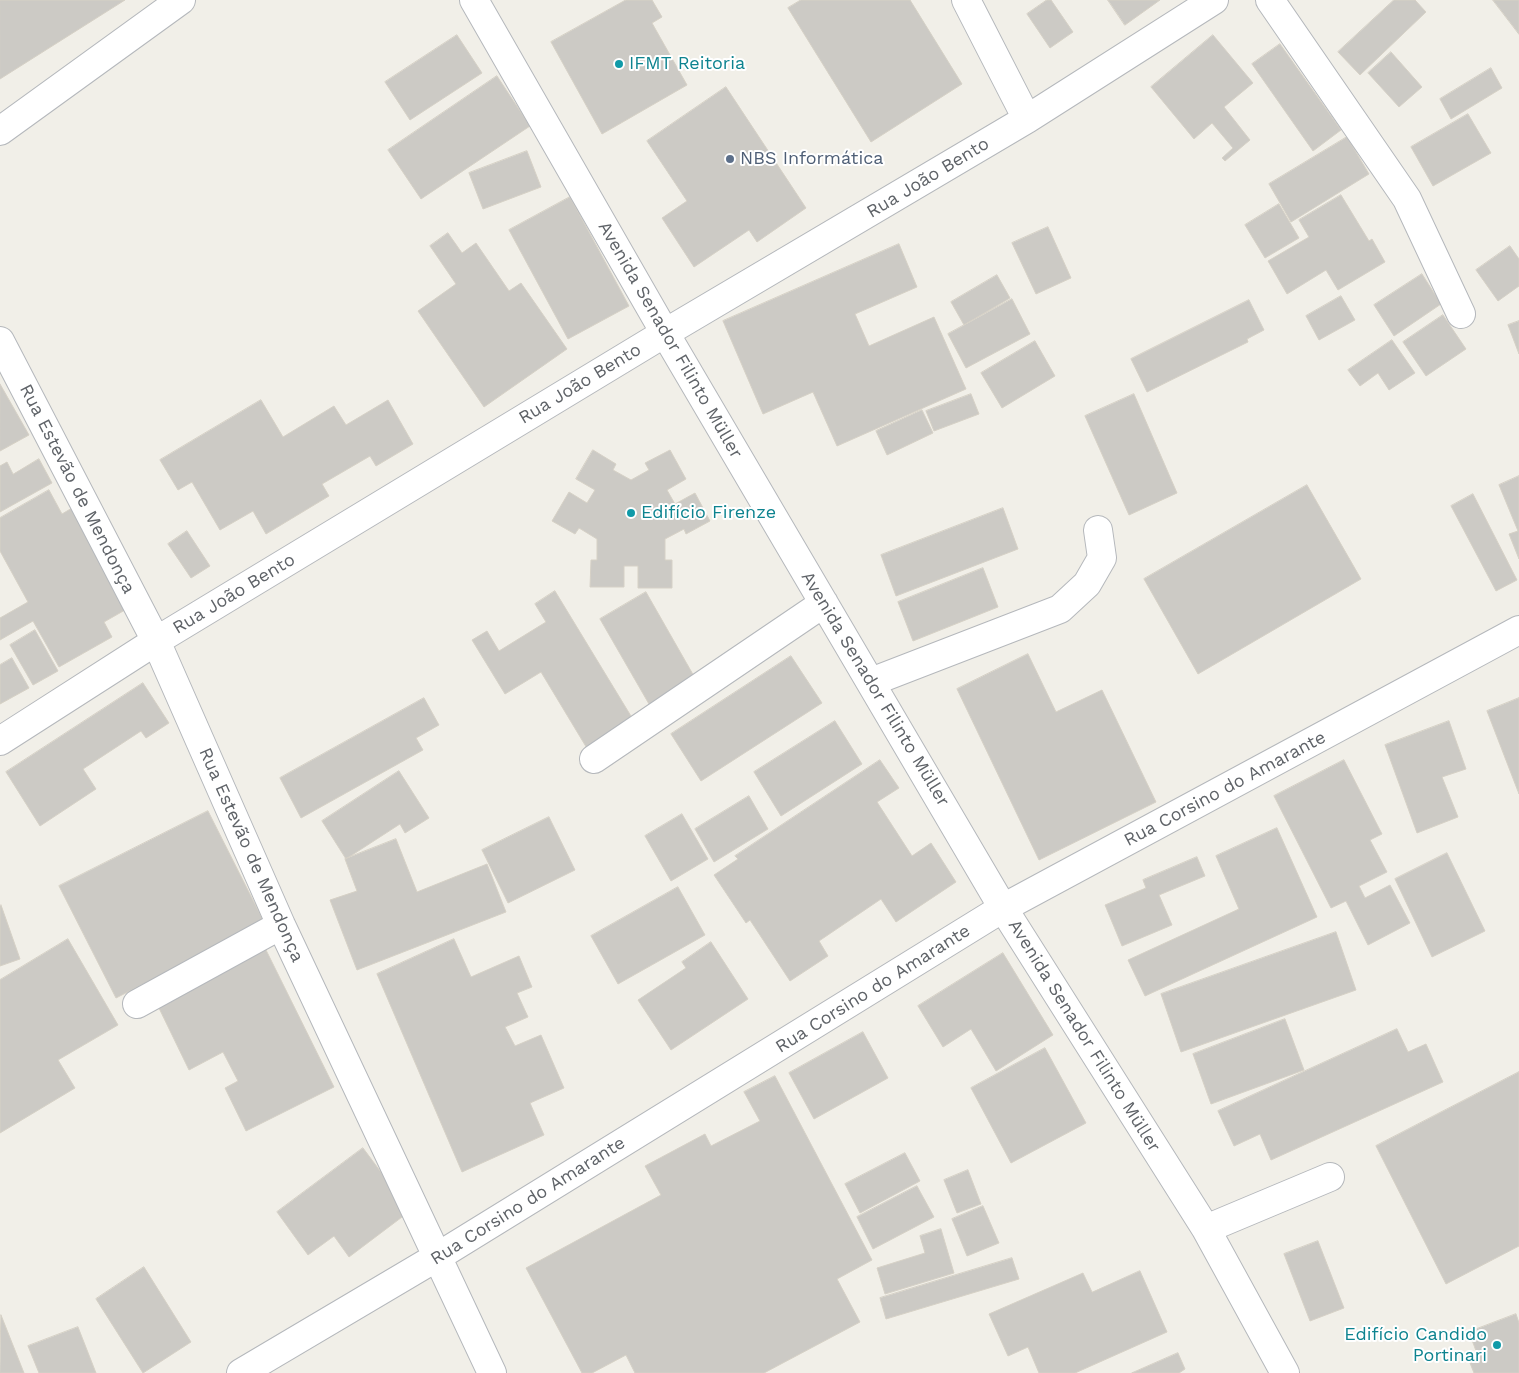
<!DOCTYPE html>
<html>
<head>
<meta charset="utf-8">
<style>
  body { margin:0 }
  canvas { display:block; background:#f1efe8 }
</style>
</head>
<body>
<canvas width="1519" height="1373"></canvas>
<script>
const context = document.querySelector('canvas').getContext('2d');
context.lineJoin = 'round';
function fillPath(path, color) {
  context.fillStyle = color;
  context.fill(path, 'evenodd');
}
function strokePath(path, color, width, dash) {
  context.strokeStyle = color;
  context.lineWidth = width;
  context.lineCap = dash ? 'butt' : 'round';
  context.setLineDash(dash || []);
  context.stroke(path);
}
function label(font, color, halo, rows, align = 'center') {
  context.font = font + ' "Work Sans",sans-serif';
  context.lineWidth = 4;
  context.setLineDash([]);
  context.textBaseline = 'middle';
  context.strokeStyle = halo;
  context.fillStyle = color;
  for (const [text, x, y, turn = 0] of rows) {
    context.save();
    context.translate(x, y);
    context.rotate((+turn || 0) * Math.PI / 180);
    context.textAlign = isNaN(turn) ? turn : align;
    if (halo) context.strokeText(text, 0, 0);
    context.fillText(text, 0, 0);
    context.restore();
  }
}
const building = new Path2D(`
  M0 0H125L0 79Z
  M626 0H652L662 17 652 23 687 85 602 134 551 42Z
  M801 0H910L962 84 871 142 788 8Z
  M1047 0H1051L1073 32 1050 48 1027 14Z
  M1108 0H1160L1125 25Z
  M1394 0H1415L1426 12 1360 75 1338 52Z
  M1493 0H1519V34Z
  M457 35 482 73 410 120 385 82Z
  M1213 35 1253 83 1224 107 1250 140 1225 161 1222 158 1233 148 1212 123 1194 139 1151 87Z
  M1280 44 1341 130 1313 151 1252 64Z
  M1391 52 1422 87 1399 107 1368 73Z
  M1491 68 1502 88 1451 119 1440 99Z
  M497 76 530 126 421 199 388 150Z
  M726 87 806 208 757 242 749 230 694 267 662 218 687 201 647 141Z
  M1468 114 1491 153 1433 186 1411 147Z
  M1347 137 1369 174 1291 222 1269 184Z
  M527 151 541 187 483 209 469 173Z
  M1341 195 1369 241 1372 239 1385 262 1338 290 1326 270 1287 294 1268 261 1309 237 1299 220Z
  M570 197 629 306 568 339 509 230Z
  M1279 204 1299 238 1265 258 1245 225Z
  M1048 227 1071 278 1036 294 1012 243Z
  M448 233 462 253 476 243 509 291 521 283 567 349 484 407 418 311 456 284 430 246Z
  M899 244 917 287 855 314 869 346 934 317 966 389 837 446 813 392 763 414 723 321Z
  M1510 246 1519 259V286L1498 301 1476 270Z
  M1422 274 1441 304 1394 336 1374 305Z
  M997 275 1010 298 964 325 951 302Z
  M1341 296 1355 320 1319 340 1306 316Z
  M1012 299 1030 334 966 368 948 334Z
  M1249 300 1264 330 1247 339 1248 342 1147 392 1131 359Z
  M1443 315 1466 349 1426 376 1403 342Z
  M1519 321V354L1508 325Z
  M1392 340 1415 373 1389 390 1378 373 1360 386 1348 370Z
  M1035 341 1055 376 1002 408 981 373Z
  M0 384 29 435 0 451Z
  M971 394 979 414 934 431 926 411Z
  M1134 394 1177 493 1129 515 1085 416Z
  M261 400 283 437 334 406 346 425 388 400 413 444 376 466 370 456 322 484 329 496 266 534 253 511 220 530 192 482 178 490 160 460Z
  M922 410 933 433 887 455 876 431Z
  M593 450 616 464 613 470 631 480 649 470 645 463 670 450 686 479 667 490 675 504 695 493 710 521 686 534 684 529 665 539V560H672V588H638V566H624V587H590L591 560H597V539L579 528 575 534 552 521 569 492 587 503 595 490 576 479Z
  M39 459 52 483 0 512V466L7 462 13 474Z
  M1519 476V559L1509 534 1518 531 1499 485Z
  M1307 485 1361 579 1198 674 1144 579Z
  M49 490 62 514 72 508 112 581 109 582 125 610 104 622 112 637 59 667 33 621 0 640V618L28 602 0 551V518Z
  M1473 494 1517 580 1496 591 1451 506Z
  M1003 508 1018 549 896 596 881 555Z
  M187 531 210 566 191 578 168 544Z
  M983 568 998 607 913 641 898 602Z
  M555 591 634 721 588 750 541 672 505 694 472 640 487 631 499 651 546 622 535 604Z
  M646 592 699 685 653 711 600 619Z
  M35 630 58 671 33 685 10 645Z
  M1028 654 1056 712 1102 690 1156 802 1039 860 957 689Z
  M791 656 822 703 701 781 671 734Z
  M12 658 29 688 0 704V665Z
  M143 683 169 723 146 738 141 731 83 769 96 789 40 826 6 772Z
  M424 698 439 725 416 738 423 750 301 818 280 778Z
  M1519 698V794L1487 711Z
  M835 721 862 764 781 816 754 772Z
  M1449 721 1466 769 1442 777 1458 817 1417 833 1385 745Z
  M880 760 899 788 877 802 912 856 931 843 956 882 896 922 881 899 819 941 828 956 790 981 750 920 746 923 714 875 738 859 735 856Z
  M1344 760 1382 834 1370 840 1387 872 1359 886 1365 898 1390 885 1410 923 1368 945 1346 901 1331 908 1274 796Z
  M399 771 429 818 405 833 400 824 346 859 322 821Z
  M749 796 768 829 714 862 695 829Z
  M208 811 264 922 116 998 59 886Z
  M682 814 708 859 671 881 645 836Z
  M549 817 575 870 508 903 482 850Z
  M1277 828 1317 917 1145 996 1128 960 1239 909 1216 856Z
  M396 839 417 892 487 864 506 912 357 970 330 900 357 891 345 859Z
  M1447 853 1485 931 1432 957 1395 879Z
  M1197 857 1205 876 1159 895 1172 925 1122 946 1105 905 1146 888 1143 880Z
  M678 887 705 935 618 984 591 936Z
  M1 905 20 959 0 966V906Z
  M1336 932 1356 990 1181 1052 1161 994Z
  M68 939 118 1025 58 1060 75 1088 0 1133V980Z
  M454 939 471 977 519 956 532 987 517 993 528 1017 505 1027 515 1046 541 1035 564 1088 530 1103 544 1135 462 1172 377 974Z
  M711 942 748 999 671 1050 638 1000 686 968 682 962Z
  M266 950 334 1087 246 1131 225 1088 238 1081 223 1052 189 1070 157 1004Z
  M1003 953 1053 1035 996 1071 971 1029 943 1047 918 1006Z
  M1285 1019 1304 1070 1211 1104 1193 1054Z
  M1397 1029 1408 1052 1426 1044 1443 1082 1271 1160 1260 1134 1234 1146 1218 1111Z
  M863 1032 888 1078 814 1119 789 1073Z
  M1045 1048 1086 1123 1011 1163 971 1088Z
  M1519 1072V1246L1446 1284 1376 1146Z
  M775 1076 872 1260 837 1279 860 1322 764 1373H635L626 1355 592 1373H582L526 1268 661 1195 645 1166 705 1134 711 1146 760 1121 744 1092Z
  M363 1148 410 1211 349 1257 334 1236 308 1255 277 1212Z
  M905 1153 920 1181 860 1213 845 1184Z
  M968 1170 981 1204 957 1213 944 1180Z
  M917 1186 934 1217 873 1249 857 1217Z
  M983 1206 999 1243 967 1256 952 1219Z
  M941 1229 954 1273 885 1294 877 1268 925 1253 920 1236Z
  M1318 1241 1344 1308 1310 1321 1284 1254Z
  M1012 1258 1019 1279 886 1319 880 1298Z
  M144 1267 191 1342 143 1373 96 1299Z
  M1140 1271 1167 1332 1075 1373H1039L1028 1347 1008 1356 989 1314 1083 1273 1092 1292Z
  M1516 1314 1519 1323V1373H1474L1470 1363 1479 1359 1469 1332Z
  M1 1315 24 1373H0Z
  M78 1327 96 1373H39L28 1346Z
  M1178 1353 1185 1369 1179 1373H1132Z`);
fillPath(building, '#cccac5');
strokePath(building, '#d6d1c6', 1);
const minor = new Path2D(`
  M474 0 665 333 1003 908 1206 1229 1285 1373
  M966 0 1027 119
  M1270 0 1407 199 1461 314
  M0 131 181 0
  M0 341 156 641 281 925 492 1373
  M871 682 1060 609 1087 584 1102 558 1098 530
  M0 741 156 641 665 333 1027 119 1214 0
  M594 759 824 603
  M137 1004 281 925
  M1206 1229 1330 1177
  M241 1373 437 1257 1003 908 1519 630`);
strokePath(minor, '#b5b8bc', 30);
strokePath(minor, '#fff', 28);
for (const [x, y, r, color] of [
  [619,64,5,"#0f9aa8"],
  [730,159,5,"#5c6f8a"],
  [631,513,5,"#0f9aa8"],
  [1497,1345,5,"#0f9aa8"]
]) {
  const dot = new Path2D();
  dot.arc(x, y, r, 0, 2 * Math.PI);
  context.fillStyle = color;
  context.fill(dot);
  strokePath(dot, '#fff', 2);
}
label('18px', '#0d838f', '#fff', [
  ["IFMT Reitoria",629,64],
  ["Edifício Firenze",641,513],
  ["Edifício Candido",1487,1335,"right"],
  ["Portinari",1487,1356,"right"]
], 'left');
label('18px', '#4e5e75', '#fff', [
  ["NBS Informática",740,159]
], 'left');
label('18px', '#5f6368', '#fff', [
  ["Rua João Bento",928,178,-31],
  ["Avenida Senador Filinto Müller",670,340,60],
  ["Rua João Bento",580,384,-31],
  ["Rua Estevão de Mendonça",77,489,63],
  ["Rua João Bento",234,594,-31],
  ["Avenida Senador Filinto Müller",875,689,59],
  ["Rua Corsino do Amarante",1225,789,-28],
  ["Rua Estevão de Mendonça",251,855,66],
  ["Rua Corsino do Amarante",873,989,-32],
  ["Avenida Senador Filinto Müller",1084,1036,58],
  ["Rua Corsino do Amarante",528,1201,-32]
]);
</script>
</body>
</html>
